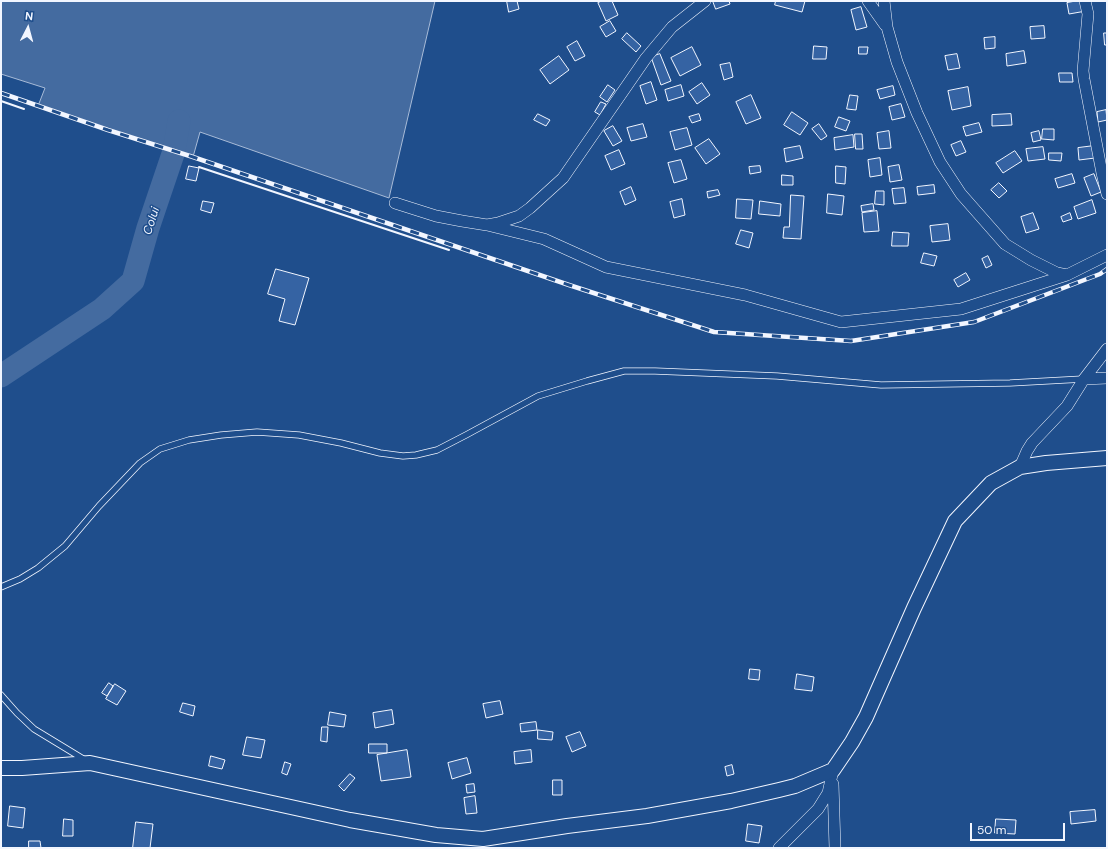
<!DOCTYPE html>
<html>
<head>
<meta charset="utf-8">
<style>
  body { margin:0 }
  #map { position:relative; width:1108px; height:849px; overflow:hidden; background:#1f4e8c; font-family:"DM Sans",sans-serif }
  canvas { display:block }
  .frame { position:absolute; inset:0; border:2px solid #f2f6ff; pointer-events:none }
  .north { position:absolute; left:8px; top:8px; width:40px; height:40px; -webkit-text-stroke:3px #1f4e8c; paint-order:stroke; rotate:6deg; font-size:11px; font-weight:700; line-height:16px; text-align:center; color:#f2f6ff }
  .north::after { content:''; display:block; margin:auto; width:14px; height:18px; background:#f2f6ff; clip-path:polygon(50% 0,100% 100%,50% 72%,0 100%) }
  .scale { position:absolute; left:970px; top:823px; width:95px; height:18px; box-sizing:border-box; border:2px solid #f2f6ff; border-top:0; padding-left:5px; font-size:12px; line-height:14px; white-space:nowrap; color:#f2f6ff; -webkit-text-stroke:3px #1f4e8c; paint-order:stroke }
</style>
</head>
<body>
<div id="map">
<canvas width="1108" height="849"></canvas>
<div class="frame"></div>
<div class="north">N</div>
<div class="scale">50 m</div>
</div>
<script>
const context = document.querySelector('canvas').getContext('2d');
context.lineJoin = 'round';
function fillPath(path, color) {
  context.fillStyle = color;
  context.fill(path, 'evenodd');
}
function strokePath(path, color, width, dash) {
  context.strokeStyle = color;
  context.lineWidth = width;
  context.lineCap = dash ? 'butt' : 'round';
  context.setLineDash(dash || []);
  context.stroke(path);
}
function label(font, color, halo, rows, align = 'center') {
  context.font = font + ' "DM Sans",sans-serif';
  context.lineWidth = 3;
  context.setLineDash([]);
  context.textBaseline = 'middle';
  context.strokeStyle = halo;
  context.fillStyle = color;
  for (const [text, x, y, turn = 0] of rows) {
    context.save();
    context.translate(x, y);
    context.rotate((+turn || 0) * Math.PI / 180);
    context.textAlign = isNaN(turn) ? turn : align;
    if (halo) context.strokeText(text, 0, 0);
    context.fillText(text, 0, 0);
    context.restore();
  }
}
const water = new Path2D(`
  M1 1H435L389 198 200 132 193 157 108 130 38 106 45 88 1 74Z`);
fillPath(water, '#446ba0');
strokePath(water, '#a8bbd7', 1);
strokePath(new Path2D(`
  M1 376 102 309 133 281 148 228 174 151 179 121`), '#446ba0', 23);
const building = new Path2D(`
  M507 1H517L519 9 509 12Z
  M602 1H612L618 15 606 21 598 3Z
  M713 1H729L730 4 716 9Z
  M776 1H805L802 12 775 5Z
  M1076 1H1084L1086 11 1069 14 1067 3Z
  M861 7 867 27 856 30 851 10Z
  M610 21 616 31 606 37 600 27Z
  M1044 26 1045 38 1031 39 1030 27Z
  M627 33 641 46 636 52 622 39Z
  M1104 33H1107V45H1105Z
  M995 37V48L985 49 984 38Z
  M577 41 585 56 575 61 567 47Z
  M814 46 827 47 826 59H813Z
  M692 47 701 65 680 76 671 58Z
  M859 47H868L867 54H859Z
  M1024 51 1026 63 1007 66 1006 54Z
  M660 54 671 81 661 85 651 57Z
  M957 54 960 68 948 70 945 56Z
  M559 56 569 70 550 84 540 70Z
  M730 63 733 77 724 80 720 65Z
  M1059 73H1072L1073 82H1060Z
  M651 82 657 100 646 104 640 86Z
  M702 83 710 95 697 104 689 92Z
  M608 85 615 90 607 102 600 97Z
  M681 85 684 96 668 101 665 90Z
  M893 86 895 95 880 99 877 90Z
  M968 87 971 106 952 110 948 91Z
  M751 95 761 118 746 124 736 102Z
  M850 95 858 96 856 110 847 109Z
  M601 102 606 104 600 115 595 112Z
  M901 104 905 117 892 120 889 107Z
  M1106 110 1107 120 1098 122 1097 112Z
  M792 112 808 123 800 135 784 125Z
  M538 114 550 120 546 126 534 120Z
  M699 114 701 120 692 123 689 117Z
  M1011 114 1012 125 992 126V115Z
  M839 117 850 121 846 131 835 127Z
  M979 123 982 132 966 136 963 127Z
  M643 124 647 137 631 141 627 128Z
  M819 124 827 136 821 140 812 129Z
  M613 126 622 141 613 146 604 131Z
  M687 128 692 145 675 150 670 132Z
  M1043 129H1054V140L1042 139Z
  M889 131 891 148 879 149 877 133Z
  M1039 131 1041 140 1033 142 1031 133Z
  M855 134H862L863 149H856Z
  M853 135 854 147 835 150 834 138Z
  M709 139 720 154 706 164 695 148Z
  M961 141 966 152 956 156 951 145Z
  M800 146 803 158 786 162 784 149Z
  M1094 146 1095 158 1079 160 1078 148Z
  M1043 147 1045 159 1028 161 1026 149Z
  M619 150 625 164 611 170 605 156Z
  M1015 151 1022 161 1003 173 996 163Z
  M1049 153H1062L1061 161 1049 160Z
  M880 158 882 175 870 177 868 160Z
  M681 160 687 179 674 183 668 163Z
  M899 165 902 180 890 182 888 167Z
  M189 166 199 168 196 181 186 179Z
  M760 166 761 172 750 174 749 167Z
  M836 166 846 167 845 184 836 183Z
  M1072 174 1075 183 1058 188 1055 179Z
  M1094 174 1101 192 1091 196 1084 178Z
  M782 175 793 176V185H782Z
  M999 183 1007 191 999 198 991 190Z
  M934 185 935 193 918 195 917 187Z
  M631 187 636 200 625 205 620 192Z
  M904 188 906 203 894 204 892 189Z
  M718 190 720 195 708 198 707 192Z
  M876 191H884V205L875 204Z
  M828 194 844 196 842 215 827 213Z
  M791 195 804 196 801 239 783 238 784 227H789Z
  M682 199 685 215 674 218 670 202Z
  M737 199 753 200 751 219 736 218Z
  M1092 200 1096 213 1078 219 1074 207Z
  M203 201 214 203 211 213 201 210Z
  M760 201 781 204 780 216 759 214Z
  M873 204 874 210 862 212 861 206Z
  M877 211 879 231 864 232 862 213Z
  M1033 213 1039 229 1026 233 1021 217Z
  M1070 213 1072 219 1063 222 1061 217Z
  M948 224 950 240 932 242 930 226Z
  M741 230 753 233 749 248 736 244Z
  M893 232 909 233 908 246H892Z
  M924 253 937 256 934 266 921 263Z
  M988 256 992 265 986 268 982 259Z
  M276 269 309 278 295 325 279 321 285 299 268 294Z
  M966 273 970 280 958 287 954 280Z
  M750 669 760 670 759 680 749 679Z
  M797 674 814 677 812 691 795 689Z
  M109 683 113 686 107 696 102 693Z
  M115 684 126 691 117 705 106 699Z
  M500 701 503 714 486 718 483 704Z
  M183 703 195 706 193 716 180 712Z
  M392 710 394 724 375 728 373 713Z
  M330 712 346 715 344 727 328 725Z
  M536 722 537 730 521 732 520 724Z
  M322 727H328L327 742 321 741Z
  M538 730 553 732 552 740 538 739Z
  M580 732 586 746 572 752 566 737Z
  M247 737 265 740 261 758 243 755Z
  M369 744H387V753H369Z
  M407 750 411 777 381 781 377 755Z
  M531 750 532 762 515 764 514 752Z
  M211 756 225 760 222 769 209 766Z
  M467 758 471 773 452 779 448 763Z
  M285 762 291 764 287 775 282 773Z
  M732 765 734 774 727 776 725 767Z
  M350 774 355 778 344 791 339 786Z
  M553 780H562V795H553Z
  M474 784 475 792 467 793 466 785Z
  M475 796 477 813 466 814 464 798Z
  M10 806 25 808 23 828 8 826Z
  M1095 810 1096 821 1071 824 1070 812Z
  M64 819 73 820V836H63Z
  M996 819 1016 820 1015 834 995 833Z
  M136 822 153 824 150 848H133Z
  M748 824 762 826 759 843 746 841Z
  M29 841H40L41 848H29Z`);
fillPath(building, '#3563a3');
strokePath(building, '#f2f6ff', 1);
const service = new Path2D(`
  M1 587 20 579 38 568 65 546 99 506 140 463 160 449 189 440 221 435 257 432 299 435 341 443 380 453 403 456 416 455 437 450 466 435 538 396 587 381 624 371H655L777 376 881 385 1010 383 1083 379
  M1 695 17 713 34 729 85 760`);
const minor = new Path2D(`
  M868 1 885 25
  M884 1 887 27 897 62 917 113 940 162 961 194 1005 244 1031 260 1057 273 1067 275 1107 255
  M1085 1 1088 14 1083 71 1084 79 1102 173 1107 194
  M395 203 436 216 462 221 487 225 498 223 519 216 530 208 563 178 646 58 672 27 705 1
  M487 225 544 239 606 267 745 295 841 322 961 309 1067 275
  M1084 379 1107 378
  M1020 467 1027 451 1032 443 1067 406 1084 379 1107 349
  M833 784 835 848
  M779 848 818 809 828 793 833 770`);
const tertiary = new Path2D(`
  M1 768H22L90 763 350 820 436 835 483 839 567 826 647 816 731 801 779 790 795 786 833 770 852 742 866 717 914 608 955 521 991 483 1020 467 1046 463 1107 458`);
strokePath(service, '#f2f6ff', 7);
strokePath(minor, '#f2f6ff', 12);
strokePath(tertiary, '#f2f6ff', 16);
strokePath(service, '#1f4e8c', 5.5);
strokePath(minor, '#1f4e8c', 11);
strokePath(tertiary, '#1f4e8c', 14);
const rail = new Path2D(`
  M1 93 108 130 193 157 569 285 714 332 851 341 974 322 1100 274 1107 269`);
strokePath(rail, '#f2f6ff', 4.5);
strokePath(rail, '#1f4e8c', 3, [9]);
strokePath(new Path2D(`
  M1 101 24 109
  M199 167 449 250`), '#f2f6ff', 2);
label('italic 12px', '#f2f6ff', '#1f4e8c', [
  ["Colui",152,221,-72]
]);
</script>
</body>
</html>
